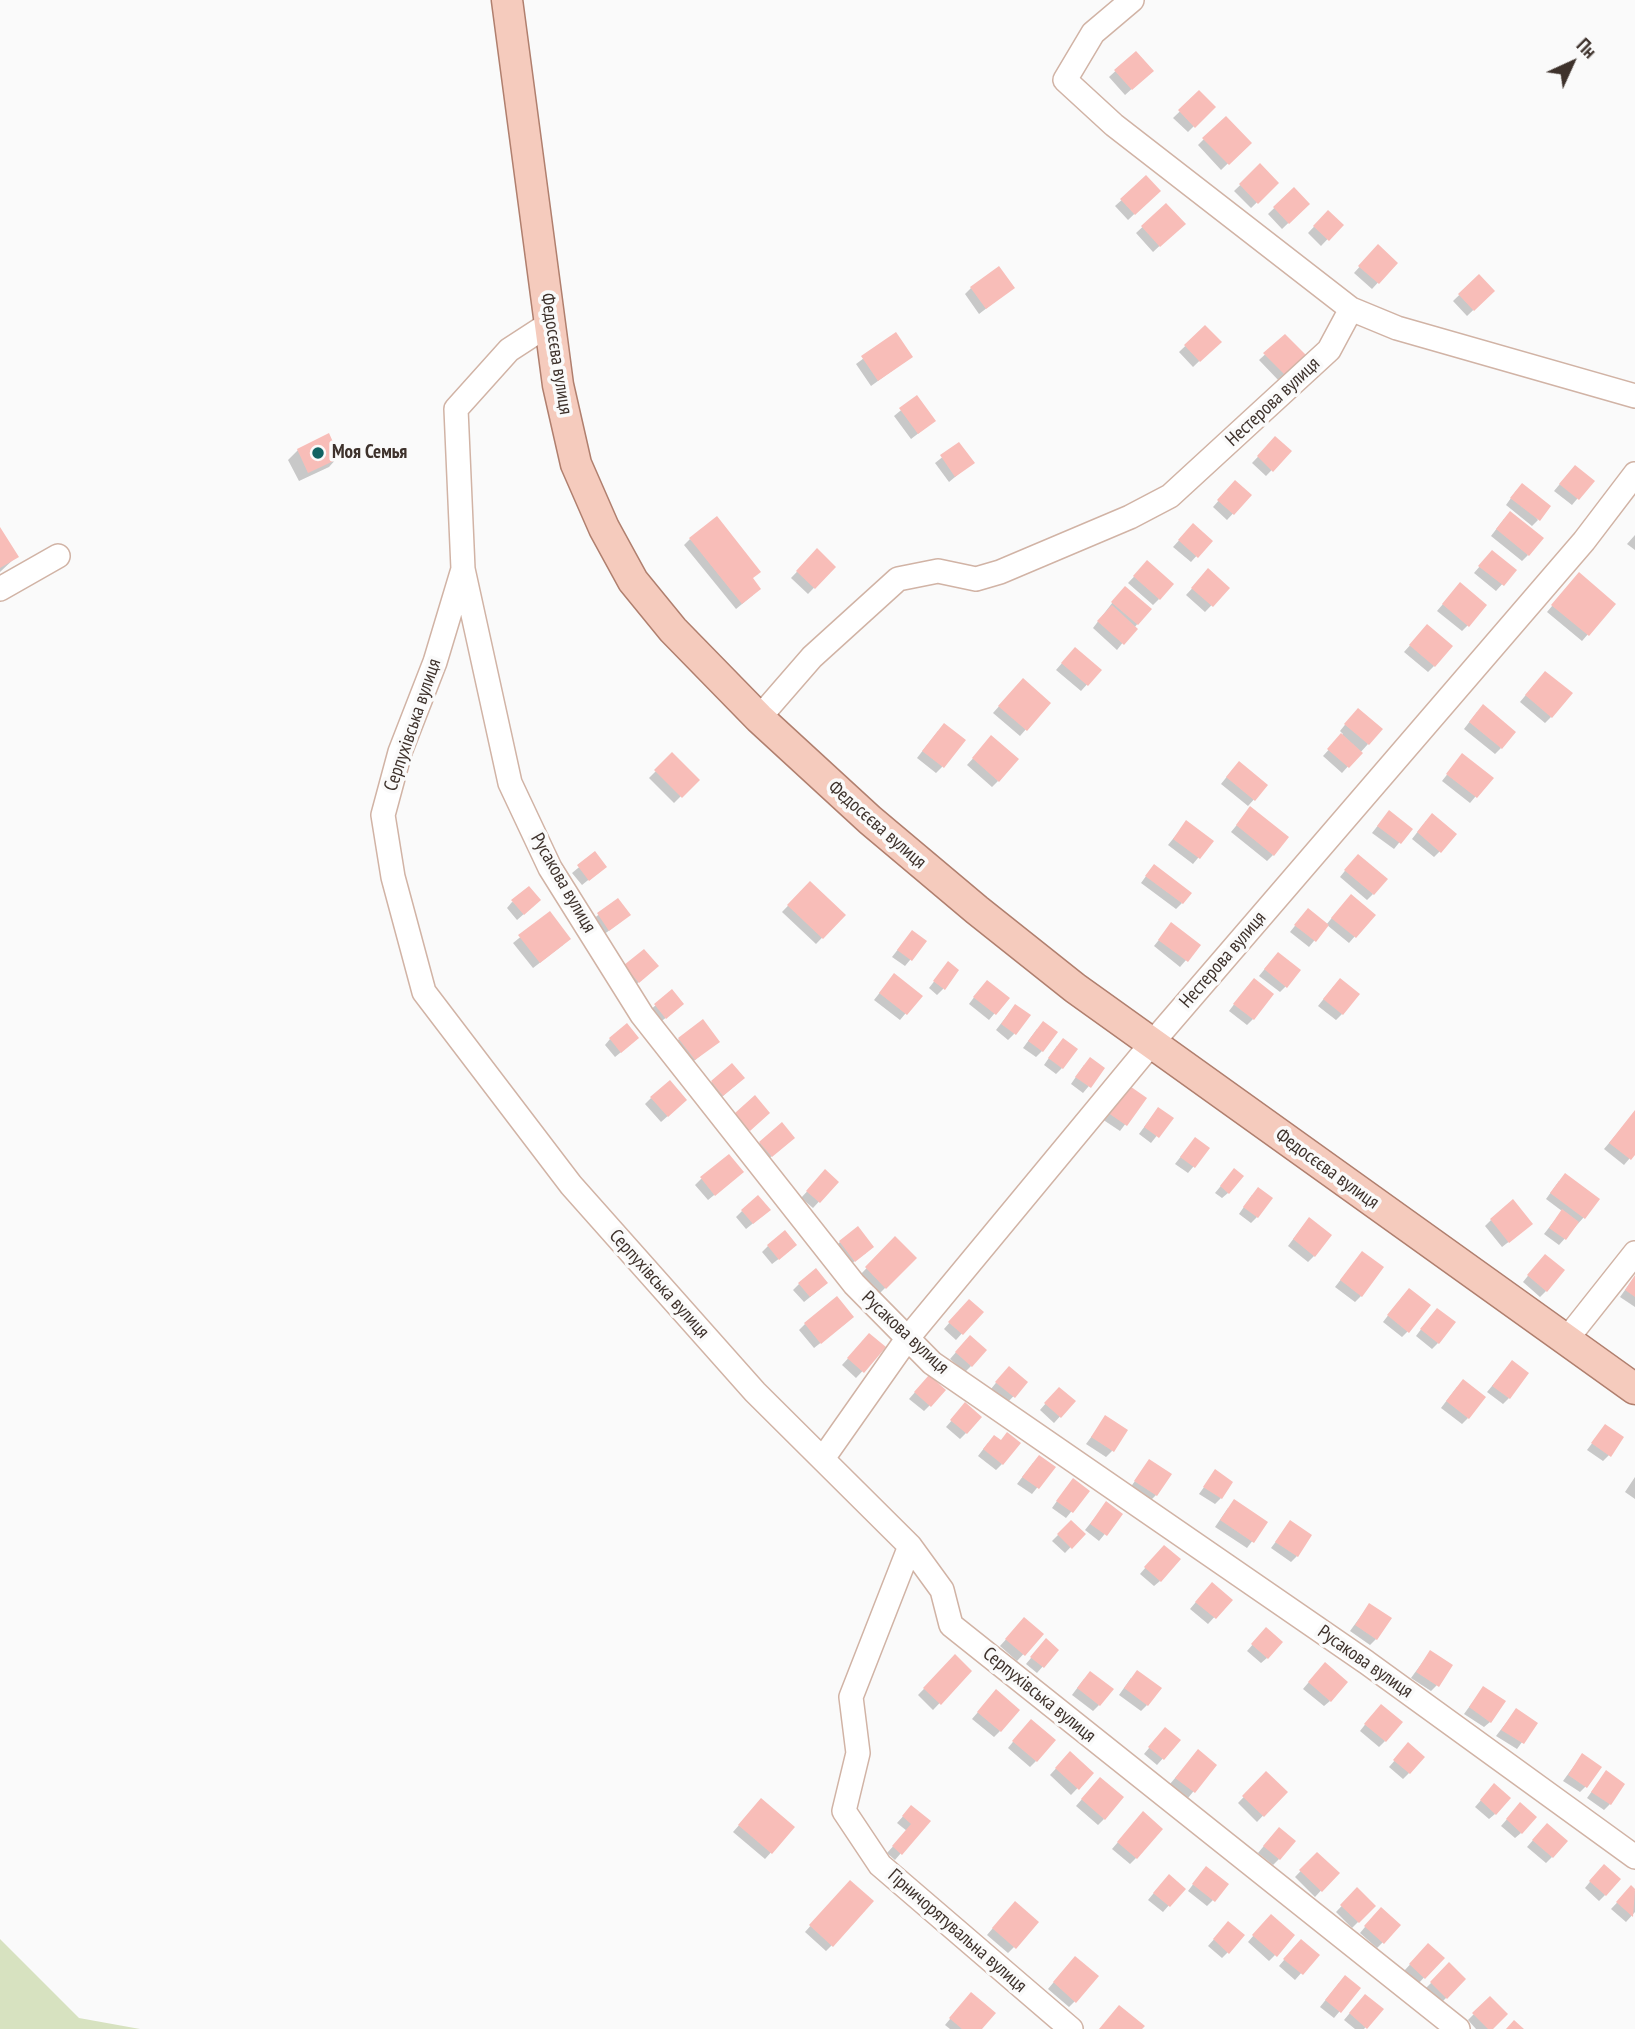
<!DOCTYPE html>
<html>
<head>
<meta charset="utf-8">
<style>
  body { margin:0 }
  #map { position:relative; width:1635px; height:2029px; overflow:hidden; background:#fafafa; font-family:"PT Sans Narrow",sans-serif }
  canvas { display:block }
  .north { position:absolute; left:1537px; top:28px; width:70px; height:70px; -webkit-text-stroke:5px #fafafa; paint-order:stroke; rotate:45deg; font-size:19px; font-weight:700; line-height:28px; text-align:center; color:#3e322c }
  .north::after { content:''; display:block; margin:auto; width:24px; height:32px; background:#3e322c; clip-path:polygon(50% 0,100% 100%,50% 72%,0 100%) }
</style>
</head>
<body>
<div id="map">
<canvas width="1635" height="2029"></canvas>
<div class="north">Пн</div>
</div>
<script>
const context = document.querySelector('canvas').getContext('2d');
context.lineJoin = 'round';
function fillPath(path, color) {
  context.fillStyle = color;
  context.fill(path, 'evenodd');
}
function strokePath(path, color, width, dash) {
  context.strokeStyle = color;
  context.lineWidth = width;
  context.lineCap = dash ? 'butt' : 'round';
  context.setLineDash(dash || []);
  context.stroke(path);
}
function label(font, color, halo, rows, align = 'center') {
  context.font = font + ' "PT Sans Narrow",sans-serif';
  context.lineWidth = 7;
  context.setLineDash([]);
  context.textBaseline = 'middle';
  context.strokeStyle = halo;
  context.fillStyle = color;
  for (const [text, x, y, turn = 0] of rows) {
    context.save();
    context.translate(x, y);
    context.rotate((+turn || 0) * Math.PI / 180);
    context.textAlign = isNaN(turn) ? turn : align;
    if (halo) context.strokeText(text, 0, 0);
    context.fillText(text, 0, 0);
    context.restore();
  }
}
fillPath(new Path2D(`
  M0 1939 79 2018 140 2029H0Z`), '#d7e2c0');
fillPath(new Path2D(`
  M1135 53 1145 77 1125 95 1109 77Z
  M1199 93 1213 107 1188 132 1173 118Z
  M1225 118 1249 143 1221 170 1198 145Z
  M1260 166 1277 183 1251 208 1234 191Z
  M1146 178 1158 191 1128 220 1115 206Z
  M1294 189 1308 204 1282 229 1268 214Z
  M1166 205 1183 224 1153 252 1136 233Z
  M1328 212 1341 225 1321 246 1308 233Z
  M1372 253 1396 263 1372 289 1354 273Z
  M1479 276 1493 291 1467 316 1453 301Z
  M971 288H1013L979 314 965 294Z
  M1205 327 1219 342 1193 367 1179 352Z
  M895 335 911 357 871 386 856 364Z
  M1285 336 1306 358 1281 383 1259 360Z
  M917 397 928 426 911 439 894 416Z
  M1275 439 1289 452 1266 476 1252 463Z
  M959 444 972 463 949 482 935 463Z
  M298 450 338 457 329 467 299 481 288 460Z
  M1569 473 1592 481 1572 505 1554 491Z
  M1235 482 1250 495 1227 520 1213 507Z
  M1516 491 1538 520 1532 526 1506 505Z
  M1504 519 1528 555 1522 561 1491 536Z
  M1193 525 1210 541 1191 562 1173 547Z
  M0 530 16 557 0 572Z
  M1635 535V550L1627 544Z
  M690 539 751 579 753 595 736 609 684 545Z
  M817 551 834 567 808 594 791 578Z
  M1486 559 1514 571 1496 591 1474 573Z
  M1147 563 1159 599 1153 605 1128 583Z
  M1209 570 1228 588 1205 612 1186 595Z
  M1573 581 1614 604 1582 641 1547 612Z
  M1454 591 1468 625 1462 631 1437 611Z
  M1119 594 1149 609 1117 650 1093 628Z
  M1421 633 1434 666 1428 672 1404 652Z
  M1069 655 1100 670 1081 691 1056 670Z
  M1539 679 1551 717 1545 723 1520 702Z
  M1017 686 1049 703 1020 736 993 713Z
  M1477 712 1501 748 1495 754 1464 729Z
  M1352 716 1368 744 1342 773 1323 756 1343 734 1340 731Z
  M938 731 942 767 936 773 917 758Z
  M986 744 998 781 992 787 967 765Z
  M672 755 697 780 674 803 649 778Z
  M1457 762 1491 778 1470 803 1442 781Z
  M1233 769 1266 786 1248 806 1221 784Z
  M1245 815 1273 855 1267 861 1231 832Z
  M1383 819 1410 829 1394 849 1372 833Z
  M1426 821 1440 851 1434 857 1412 839Z
  M1181 829 1212 841 1193 864 1168 845Z
  M595 854 598 872 582 885 572 873Z
  M1352 862 1373 894 1367 900 1340 877Z
  M1149 872 1182 903 1176 909 1141 883Z
  M810 883 843 916 816 944 782 912Z
  M617 900 622 921 603 935 592 920Z
  M512 902 533 906 517 920 507 908Z
  M1345 902 1373 915 1349 943 1327 925 1309 947 1290 932 1302 917 1326 925Z
  M549 914 563 945 533 968 513 943Z
  M1166 931 1199 945 1180 967 1154 946Z
  M906 939 925 942 905 966 892 957Z
  M643 951 650 972 632 988 619 972Z
  M1272 960 1286 986 1280 992 1259 976Z
  M943 970V989L937 995 929 988Z
  M889 981 920 996 900 1020 874 1000Z
  M1248 986 1253 1019 1247 1025 1229 1011Z
  M1334 986 1342 1014 1336 1020 1318 1006Z
  M981 988 1007 998 989 1020 969 1004Z
  M671 992 676 1010 659 1023 649 1011Z
  M1010 1012 1014 1034 1008 1040 996 1030Z
  M1037 1029 1042 1051 1036 1057 1023 1048Z
  M610 1039 631 1044 615 1057 605 1045Z
  M679 1039 711 1047 689 1065 673 1045Z
  M1057 1046 1062 1068 1056 1074 1044 1065Z
  M1084 1065 1103 1069 1083 1093 1071 1084Z
  M712 1082 737 1084 717 1101 706 1088Z
  M651 1098 679 1106 661 1122 645 1104Z
  M1145 1098 1120 1131 1099 1117Z
  M1635 1112V1152L1624 1165 1604 1149Z
  M736 1114 762 1119 743 1135 730 1120Z
  M1153 1115 1171 1118 1151 1143 1139 1134Z
  M760 1143H787L765 1162 754 1149Z
  M1189 1146 1208 1149 1188 1173 1175 1164Z
  M825 1172 837 1182 813 1208 801 1198Z
  M1229 1176 1228 1193 1222 1198 1215 1193Z
  M735 1178 708 1200 695 1185 701 1179Z
  M1559 1181 1584 1217 1559 1245 1544 1234 1562 1211 1546 1199Z
  M1252 1195 1257 1217 1251 1223 1239 1214Z
  M742 1211 762 1216 746 1229 736 1217Z
  M1491 1220 1524 1230 1502 1247 1485 1226Z
  M1303 1226 1314 1256 1308 1262 1288 1246Z
  M895 1239 915 1258 879 1294 860 1275Z
  M840 1242 866 1253 848 1266 834 1248Z
  M768 1246 789 1251 772 1264 762 1252Z
  M1357 1259 1361 1296 1355 1302 1335 1287Z
  M1539 1262 1546 1291 1540 1297 1523 1282Z
  M1635 1276V1307L1620 1297Z
  M799 1284 820 1289 804 1302 793 1290Z
  M1403 1296 1408 1331 1402 1337 1383 1322Z
  M963 1307 981 1312 956 1340 944 1329Z
  M1431 1316 1438 1343 1432 1349 1416 1336Z
  M846 1323 814 1348 799 1330 805 1324Z
  M864 1341 884 1348 856 1378 842 1365Z
  M964 1343 971 1366 965 1372 950 1359Z
  M1512 1362 1509 1398 1503 1404 1487 1392Z
  M1003 1374 1026 1383 1007 1403 991 1389Z
  M923 1383 930 1405 924 1411 909 1399Z
  M1457 1387 1468 1418 1462 1424 1441 1408Z
  M1053 1395 1074 1401 1054 1423 1040 1410Z
  M960 1411 966 1433 960 1439 946 1427Z
  M1106 1417 1112 1451 1106 1457 1086 1444Z
  M1605 1426 1609 1455 1603 1461 1587 1450Z
  M988 1443 1002 1464 996 1470 978 1456Z
  M1149 1461 1156 1495 1150 1501 1130 1488Z
  M1033 1463 1053 1468 1032 1494 1017 1484Z
  M1215 1472 1221 1498 1215 1504 1199 1494Z
  M1635 1477V1499L1625 1492Z
  M1067 1487 1088 1491 1066 1518 1052 1508Z
  M1228 1508 1266 1523 1247 1548 1215 1527Z
  M1101 1510 1121 1514 1099 1541 1085 1530Z
  M1071 1522 1083 1534 1065 1553 1052 1541Z
  M1290 1523 1297 1556 1291 1562 1271 1548Z
  M1158 1553 1160 1581 1154 1586 1140 1574Z
  M1206 1590 1230 1600 1208 1624 1190 1609Z
  M1369 1605 1376 1639 1370 1645 1350 1631Z
  M1018 1626 1041 1635 1017 1661 1000 1646Z
  M1261 1635 1267 1658 1261 1663 1247 1651Z
  M1040 1647 1057 1650 1037 1673 1026 1664Z
  M1430 1652 1437 1685 1431 1691 1411 1678Z
  M955 1657 970 1671 933 1710 918 1695Z
  M1319 1670 1330 1701 1324 1706 1303 1689Z
  M1131 1678 1147 1705 1141 1711 1119 1695Z
  M1084 1679 1099 1705 1093 1711 1072 1695Z
  M1483 1688 1490 1722 1484 1727 1464 1714Z
  M990 1698 1000 1731 994 1737 972 1719Z
  M1516 1710 1536 1723 1517 1749 1496 1736Z
  M1375 1712 1385 1741 1379 1747 1360 1731Z
  M1025 1727 1036 1761 1030 1767 1008 1748Z
  M1160 1735 1179 1740 1157 1765 1144 1754Z
  M1403 1751 1409 1773 1403 1779 1389 1767Z
  M1070 1753 1092 1773 1071 1795 1050 1775Z
  M1582 1755 1586 1786 1580 1792 1563 1781Z
  M1192 1758 1215 1765 1188 1798 1170 1784Z
  M1606 1772 1610 1804 1604 1810 1587 1798Z
  M1266 1774 1285 1792 1257 1822 1238 1803Z
  M1094 1785 1104 1819 1098 1825 1076 1806Z
  M1489 1791 1495 1814 1489 1819 1475 1807Z
  M755 1807 793 1828 765 1859 733 1832Z
  M1515 1810 1521 1833 1515 1838 1501 1826Z
  M906 1813 928 1821 895 1860 887 1853 907 1831 897 1823Z
  M1137 1820 1136 1858 1130 1864 1112 1849Z
  M1541 1831 1552 1857 1546 1863 1527 1847Z
  M1273 1835 1279 1859 1273 1865 1258 1853Z
  M1317 1854 1337 1873 1315 1897 1295 1877Z
  M1598 1872 1605 1895 1599 1901 1585 1888Z
  M1201 1874 1213 1900 1207 1906 1188 1891Z
  M1163 1882 1183 1889 1163 1912 1148 1900Z
  M844 1888 832 1945 826 1951 805 1932Z
  M1631 1888 1635 1891V1912L1626 1922 1611 1909Z
  M1357 1890 1374 1906 1352 1928 1336 1912Z
  M1009 1909 1014 1947 1008 1953 987 1935Z
  M1375 1915 1383 1942 1377 1948 1360 1933Z
  M1265 1922 1275 1955 1269 1961 1248 1942Z
  M1223 1929 1228 1952 1222 1958 1208 1946Z
  M1428 1945 1442 1958 1418 1984 1404 1971Z
  M1295 1947 1317 1955 1295 1980 1279 1966Z
  M1069 1964 1075 2001 1069 2007 1048 1989Z
  M1449 1965 1464 1980 1440 2004 1425 1989Z
  M1339 1983 1359 1988 1334 2018 1320 2007Z
  M1490 1998 1491 2029H1476L1468 2020Z
  M966 2000 979 2029H950L945 2025Z
  M1359 2002 1381 2009 1364 2029H1355L1344 2020Z`), '#0003');
fillPath(new Path2D(`
  M1136 51 1154 71 1132 90 1114 70Z
  M1199 90 1216 107 1195 128 1178 110Z
  M1226 116 1252 143 1229 165 1202 138Z
  M1260 163 1279 183 1258 204 1239 184Z
  M1146 175 1161 191 1135 215 1120 199Z
  M1294 187 1310 204 1289 224 1273 207Z
  M1166 203 1186 224 1160 247 1141 226Z
  M1328 210 1344 225 1329 241 1313 226Z
  M1378 244 1398 263 1379 284 1358 266Z
  M999 266 1015 288 986 309 970 287Z
  M1479 274 1495 291 1474 311 1458 294Z
  M1205 325 1222 342 1200 362 1184 345Z
  M896 332 913 357 878 381 861 356Z
  M1285 334 1309 358 1288 378 1263 353Z
  M917 395 936 421 918 434 899 408Z
  M329 433 340 458 308 473 297 449Z
  M1275 436 1292 451 1273 472 1257 456Z
  M959 442 975 463 955 477 940 455Z
  M1575 465 1595 481 1579 500 1559 484Z
  M1235 480 1252 495 1234 515 1217 500Z
  M1522 483 1551 506 1540 521 1510 498Z
  M1510 511 1544 538 1529 556 1496 529Z
  M717 516 761 572 753 578 761 589 742 604 689 538Z
  M1193 523 1213 541 1198 558 1178 540Z
  M0 527 19 557 0 568Z
  M817 548 836 567 815 589 796 571Z
  M1492 550 1517 570 1504 586 1478 566Z
  M1147 560 1174 584 1160 600 1133 576Z
  M1208 568 1230 588 1213 607 1191 588Z
  M1579 572 1616 604 1589 636 1551 605Z
  M1460 582 1487 605 1469 627 1442 604Z
  M1125 586 1152 609 1138 625 1111 602Z
  M1112 605 1138 629 1124 645 1097 621Z
  M1427 624 1453 646 1435 667 1409 645Z
  M1075 647 1102 670 1088 686 1061 663Z
  M1545 671 1573 693 1552 718 1525 695Z
  M1023 678 1051 703 1027 731 998 706Z
  M1483 704 1516 732 1502 749 1469 722Z
  M1358 708 1383 729 1369 745 1344 724Z
  M944 723 966 740 944 768 922 751Z
  M1341 733 1363 753 1349 768 1327 749Z
  M991 735 1019 759 999 782 972 758Z
  M672 752 700 780 682 798 654 770Z
  M1462 753 1494 778 1477 798 1446 774Z
  M1239 761 1268 785 1255 801 1226 777Z
  M1250 806 1289 837 1274 856 1236 825Z
  M1389 810 1413 829 1401 844 1377 826Z
  M1432 813 1457 834 1441 853 1417 832Z
  M1186 820 1214 841 1200 859 1173 839Z
  M595 851 607 867 589 881 577 865Z
  M1358 854 1388 879 1374 895 1344 870Z
  M1154 864 1192 893 1183 904 1145 876Z
  M810 881 846 915 823 939 787 905Z
  M529 886 541 900 524 915 511 900Z
  M1351 894 1376 915 1356 938 1331 918Z
  M618 898 631 915 609 931 597 913Z
  M1308 908 1329 925 1316 942 1294 925Z
  M550 911 571 939 540 963 518 935Z
  M1171 922 1201 945 1188 962 1158 940Z
  M912 930 927 941 912 961 897 950Z
  M644 949 659 966 639 983 624 965Z
  M1278 952 1301 970 1287 988 1264 969Z
  M948 961 959 970 945 990 933 981Z
  M894 973 923 996 907 1015 879 993Z
  M1254 978 1274 994 1254 1020 1233 1004Z
  M1340 978 1360 994 1343 1015 1323 999Z
  M987 980 1010 998 996 1015 973 997Z
  M672 989 684 1004 666 1019 654 1004Z
  M1015 1004 1031 1015 1016 1035 1001 1024Z
  M703 1019 720 1042 695 1060 678 1038Z
  M1043 1021 1058 1032 1043 1052 1028 1041Z
  M627 1023 639 1038 621 1053 609 1038Z
  M1063 1038 1078 1049 1063 1069 1048 1058Z
  M1090 1057 1105 1068 1091 1088 1075 1077Z
  M732 1063 745 1078 723 1096 711 1081Z
  M670 1080 687 1100 668 1117 650 1097Z
  M1124 1082 1147 1098 1127 1126 1104 1110Z
  M755 1095 770 1113 750 1131 735 1113Z
  M1158 1107 1174 1118 1159 1138 1144 1127Z
  M1635 1110V1155L1631 1160 1609 1143Z
  M782 1122 795 1138 772 1157 759 1142Z
  M1195 1137 1210 1148 1195 1168 1180 1157Z
  M729 1154 744 1172 715 1196 700 1177Z
  M1234 1168 1244 1176 1229 1194 1220 1186Z
  M825 1169 839 1182 820 1203 806 1191Z
  M1565 1173 1600 1199 1585 1219 1550 1193Z
  M1258 1187 1273 1198 1258 1218 1243 1207Z
  M758 1195 771 1210 753 1224 741 1210Z
  M1513 1199 1533 1224 1509 1243 1490 1219Z
  M1562 1209 1579 1222 1566 1240 1549 1228Z
  M1309 1217 1332 1235 1315 1257 1293 1239Z
  M858 1226 874 1247 855 1262 839 1241Z
  M785 1230 797 1245 779 1260 767 1245Z
  M895 1236 917 1258 886 1289 865 1267Z
  M1362 1251 1384 1267 1362 1297 1340 1280Z
  M1545 1254 1565 1270 1547 1292 1527 1275Z
  M816 1268 828 1283 810 1297 798 1283Z
  M1635 1275V1297L1625 1290Z
  M1409 1288 1431 1305 1409 1333 1387 1315Z
  M837 1296 854 1317 821 1344 804 1323Z
  M969 1299 984 1312 963 1335 948 1322Z
  M1437 1308 1456 1322 1439 1344 1420 1329Z
  M869 1333 886 1347 864 1373 847 1358Z
  M970 1335 987 1350 972 1367 955 1352Z
  M1512 1360 1529 1373 1510 1399 1492 1386Z
  M1009 1366 1028 1382 1015 1398 995 1382Z
  M929 1375 946 1390 931 1407 914 1392Z
  M1463 1379 1486 1397 1469 1419 1446 1401Z
  M1059 1387 1076 1401 1061 1418 1044 1403Z
  M965 1402 982 1417 967 1434 950 1420Z
  M1105 1415 1128 1430 1114 1452 1091 1437Z
  M1605 1424 1624 1437 1611 1457 1591 1443Z
  M1007 1432 1021 1443 1003 1465 983 1449 994 1435 1001 1440Z
  M1039 1455 1056 1467 1039 1489 1022 1477Z
  M1149 1459 1172 1474 1157 1496 1134 1481Z
  M1215 1469 1233 1482 1222 1499 1203 1487Z
  M1073 1478 1090 1491 1073 1513 1056 1501Z
  M1234 1499 1268 1522 1254 1543 1220 1520Z
  M1106 1501 1123 1514 1107 1536 1090 1524Z
  M1071 1520 1086 1534 1072 1549 1057 1534Z
  M1290 1520 1312 1535 1298 1557 1275 1542Z
  M1164 1545 1181 1559 1161 1582 1144 1567Z
  M1212 1582 1233 1600 1216 1619 1195 1602Z
  M1369 1603 1392 1618 1377 1640 1355 1625Z
  M1024 1617 1044 1634 1025 1656 1005 1639Z
  M1266 1627 1283 1642 1268 1659 1251 1644Z
  M1046 1638 1059 1650 1044 1668 1030 1657Z
  M1430 1650 1453 1665 1439 1687 1416 1672Z
  M955 1654 972 1671 941 1705 923 1688Z
  M1325 1662 1348 1682 1331 1702 1308 1682Z
  M1137 1670 1162 1688 1148 1706 1124 1688Z
  M1090 1671 1114 1689 1100 1706 1077 1688Z
  M1483 1686 1506 1701 1491 1723 1469 1707Z
  M996 1689 1020 1710 1001 1732 977 1712Z
  M1381 1704 1403 1722 1386 1742 1364 1724Z
  M1516 1708 1538 1723 1524 1744 1501 1730Z
  M1031 1719 1056 1740 1037 1762 1012 1741Z
  M1165 1727 1181 1740 1164 1760 1148 1747Z
  M1408 1742 1425 1757 1410 1774 1393 1760Z
  M1198 1749 1217 1765 1195 1793 1175 1778Z
  M1070 1751 1094 1773 1079 1790 1055 1768Z
  M1582 1753 1602 1767 1587 1788 1568 1775Z
  M1606 1770 1625 1784 1611 1805 1591 1792Z
  M1266 1771 1288 1792 1264 1817 1242 1796Z
  M1100 1777 1124 1797 1105 1820 1081 1799Z
  M1494 1783 1511 1798 1496 1815 1480 1800Z
  M761 1798 795 1827 772 1854 738 1825Z
  M1520 1802 1537 1817 1522 1834 1506 1819Z
  M911 1805 931 1821 902 1855 892 1846 911 1824 902 1816Z
  M1143 1811 1163 1829 1137 1859 1117 1842Z
  M1547 1823 1568 1841 1553 1858 1532 1840Z
  M1279 1827 1296 1841 1280 1860 1263 1846Z
  M1317 1852 1340 1873 1322 1892 1299 1870Z
  M1604 1864 1621 1879 1606 1896 1589 1881Z
  M1206 1866 1229 1884 1215 1902 1192 1884Z
  M1169 1874 1186 1889 1170 1907 1153 1893Z
  M850 1880 874 1901 833 1947 809 1925Z
  M1631 1885 1635 1889 1633 1917 1616 1902Z
  M1357 1887 1376 1906 1359 1923 1340 1905Z
  M1015 1901 1039 1922 1016 1949 992 1928Z
  M1381 1907 1401 1925 1384 1944 1364 1926Z
  M1271 1914 1295 1935 1277 1957 1252 1935Z
  M1228 1921 1245 1935 1229 1954 1213 1939Z
  M1301 1939 1320 1955 1303 1975 1283 1959Z
  M1428 1943 1445 1958 1425 1979 1409 1964Z
  M1075 1956 1099 1976 1076 2003 1053 1982Z
  M1449 1962 1466 1979 1447 1999 1430 1982Z
  M1345 1975 1361 1988 1341 2013 1325 2000Z
  M971 1992 996 2013 982 2029H962L949 2018Z
  M1365 1994 1384 2009 1367 2029 1349 2013Z
  M1490 1996 1508 2014 1493 2029H1488L1472 2013Z
  M1119 2005 1145 2026 1142 2029H1099Z
  M1514 2020 1524 2029H1506Z`), '#f8bdb8');
const minor = new Path2D(`
  M1132 0 1093 33 1065 80 1114 125 1351 309 1397 328 1635 396
  M549 324 509 350 456 409 463 569 435 662 400 752 383 815 393 877 424 992 571 1185 755 1392 910 1546 942 1590 951 1625 1458 2029
  M463 569 510 783 550 868 642 1015 854 1284 932 1363 1366 1662 1635 1857
  M0 589 58 556
  M759 718 812 657 898 579 938 571 976 579 1000 572 1130 517 1170 496 1329 350 1351 309
  M1566 1340 1635 1253
  M824 1457 907 1339 1152 1043 1584 541 1635 474
  M910 1546 851 1697 858 1753 844 1811 880 1865 1071 2029`);
const major = new Path2D(`
  M507 0 558 385 576 464 604 528 633 581 673 630 759 718 870 820 977 910 1075 988 1635 1389`);
strokePath(minor, '#d1b3a5', 26);
strokePath(major, '#b07f6e', 33);
strokePath(minor, '#fff', 23);
strokePath(major, '#f5cbbd', 30);
for (const [x, y, r, color] of [
  [318,453,7,"#116262"]
]) {
  const dot = new Path2D();
  dot.arc(x, y, r, 0, 2 * Math.PI);
  context.fillStyle = color;
  context.fill(dot);
  strokePath(dot, '#fafafa', 2.5);
}
label('19px', '#3e322c', '#fafafa', [
  ["Федосєєва вулиця",556,354,81],
  ["Нестерова вулиця",1273,402,-43],
  ["Серпухівська вулиця",413,725,-71],
  ["Федосєєва вулиця",877,825,41],
  ["Русакова вулиця",563,883,60],
  ["Нестерова вулиця",1223,960,-49],
  ["Федосєєва вулиця",1327,1169,36],
  ["Серпухівська вулиця",659,1284,48],
  ["Русакова вулиця",905,1333,43],
  ["Русакова вулиця",1365,1662,35],
  ["Серпухівська вулиця",1039,1695,39],
  ["Гірничорятувальна вулиця",957,1931,41]
]);
label('bold 19px', '#3e322c', '#fafafa', [
  ["Моя Семья",332,453]
], 'left');
</script>
</body>
</html>
